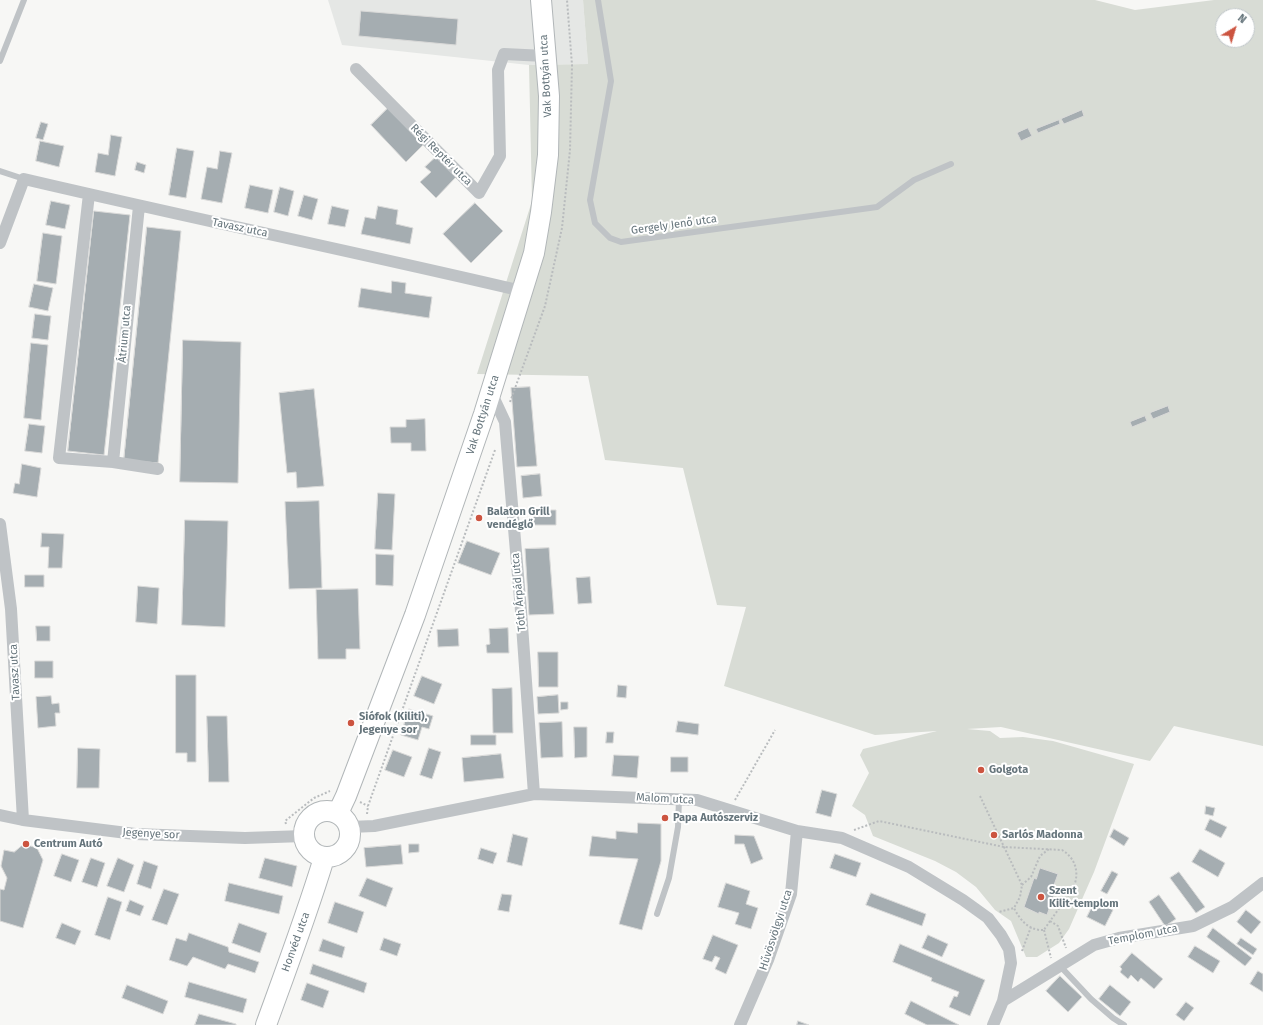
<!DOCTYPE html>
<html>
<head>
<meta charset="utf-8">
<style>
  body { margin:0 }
  #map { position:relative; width:1263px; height:1025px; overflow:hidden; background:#f7f7f5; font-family:"Fira Sans",sans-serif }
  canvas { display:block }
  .north { position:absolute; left:1215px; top:8px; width:40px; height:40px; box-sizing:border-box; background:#fff; border:1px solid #c2c8cb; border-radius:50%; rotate:38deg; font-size:11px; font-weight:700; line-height:16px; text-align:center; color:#66757c }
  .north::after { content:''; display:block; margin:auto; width:14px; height:18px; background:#cc5440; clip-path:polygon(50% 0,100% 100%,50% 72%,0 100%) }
</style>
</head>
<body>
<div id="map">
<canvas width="1263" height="1025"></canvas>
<div class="north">N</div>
</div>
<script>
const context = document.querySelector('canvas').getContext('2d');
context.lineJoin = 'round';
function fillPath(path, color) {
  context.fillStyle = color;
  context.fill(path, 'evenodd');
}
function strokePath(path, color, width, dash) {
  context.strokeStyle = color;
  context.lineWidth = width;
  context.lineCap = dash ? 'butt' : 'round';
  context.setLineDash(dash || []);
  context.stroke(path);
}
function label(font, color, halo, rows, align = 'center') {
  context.font = font + ' "Fira Sans",sans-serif';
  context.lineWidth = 4;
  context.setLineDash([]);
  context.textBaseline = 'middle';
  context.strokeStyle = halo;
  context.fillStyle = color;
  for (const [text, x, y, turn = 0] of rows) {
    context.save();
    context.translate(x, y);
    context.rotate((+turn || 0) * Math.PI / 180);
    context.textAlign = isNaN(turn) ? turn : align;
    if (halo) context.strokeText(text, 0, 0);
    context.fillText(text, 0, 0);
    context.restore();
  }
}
fillPath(new Path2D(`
  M328 0H583L588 64 529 65 342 45Z`), '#e5e7e5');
fillPath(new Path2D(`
  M583 0H1095L1135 10 1214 0H1263V746L1174 726 1150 761 1001 727 967 729 990 731 1000 738 1023 737 1053 741 1134 764 1094 872 1069 929 1059 943 1037 957H1026L1011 921 995 910 976 887 956 872 935 861 873 836 865 815 852 806 869 773 860 755 863 749 937 731 875 735 724 686 746 607 717 605 683 468 605 460 588 376 477 374 532 201 529 65 588 64ZM1223 16H1247V40H1223Z`), '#d8dcd5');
const building = new Path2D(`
  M361 11 458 19 456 45 359 36Z
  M388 108 423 145 406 162 371 125Z
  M1082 110 1084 116 1064 124 1061 119Z
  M1059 120 1060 124 1038 133 1036 129Z
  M41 122 48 124 43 140 36 138Z
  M1028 128 1032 136 1021 141 1017 133Z
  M111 135 122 137 115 176 95 172 98 153 108 155Z
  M40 141 64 146 59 167 36 161Z
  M177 148 194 151 186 198 169 195Z
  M220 151 232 153 222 203 201 199 207 167 217 169Z
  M436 157 456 177 436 198 420 182 431 172 425 167Z
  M137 162 146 165 144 173 135 170Z
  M250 185 273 190 268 213 245 208Z
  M280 187 294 191 288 216 274 212Z
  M304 195 318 199 312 220 298 216Z
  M51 201 70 205 65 229 46 225Z
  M475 203 503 231 471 263 443 234Z
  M332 206 349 210 345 227 328 224Z
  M378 206 398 210 396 224 413 228 410 244 361 234 365 217 375 219Z
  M94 211 130 215 104 455 68 451Z
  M147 227 181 231 158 463 124 460Z
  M43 233 62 236 56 284 37 281Z
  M392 281 406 283 405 293 432 297 429 318 358 307 361 288 391 293Z
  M34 284 53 288 48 311 29 307Z
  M35 314 51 316 48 340 32 338Z
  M183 340 241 342 238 483 180 482Z
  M31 343 48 345 41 420 24 418Z
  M530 387 537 466 517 467 511 388Z
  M314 389 324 486 297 488 296 472 287 473 279 393Z
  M1168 406 1170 412 1153 419 1150 413Z
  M1145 416 1147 421 1132 427 1130 422Z
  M425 419 426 451H411V443H391L390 427H406V420Z
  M29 424 45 426 42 453 25 451Z
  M22 464 41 468 37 497 13 493 15 483 19 484Z
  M540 474 542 496 523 498 521 476Z
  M378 493 395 494 392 550 375 549Z
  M319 501 322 588 289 589 285 502Z
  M533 510H556V525H532Z
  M185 520 228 521 225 627 182 625Z
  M42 533 64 534 62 568H48L49 547H41Z
  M467 541 500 553 491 575 458 563Z
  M549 548 554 614 529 615 525 549Z
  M376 554 394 555 393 586 376 585Z
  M25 575H44V587H25Z
  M590 577 592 603 578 604 576 578Z
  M138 586 159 588 157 624 136 622Z
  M358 589 360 649H346V659H318L316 590Z
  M36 626H50V641H37Z
  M508 628 509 653H487L486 645 490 644 489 629Z
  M458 629 459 646 438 647 437 630Z
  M538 652H558V687H539Z
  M35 661H53V678H35Z
  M176 675H196V762H187V753H176Z
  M422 676 442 684 434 704 414 696Z
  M618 685 627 686 626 698 617 697Z
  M512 688 513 733H493L492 689Z
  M558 695 559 713 538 714 537 697Z
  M51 696 52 704 59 703 60 713H55L56 726 38 728 36 697Z
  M561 702H568V709L561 710Z
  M409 709 433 716 429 729 422 727 418 740 401 735Z
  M207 716H227L229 782H209Z
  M678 721 699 724 698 735 676 732Z
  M562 722 563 757 541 758 539 723Z
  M574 727H587V757L575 758Z
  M607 732H614L613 743H606Z
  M471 735H496V745H471Z
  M78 748 100 749 99 788H77Z
  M429 748 441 752 432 779 420 775Z
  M393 750 412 757 404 777 385 770Z
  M501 754 504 778 464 782 462 758Z
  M614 755 639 756 637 778 612 776Z
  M671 757H688V772H671Z
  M822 790 837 794 831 817 816 813Z
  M1206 806 1215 808 1213 816 1205 814Z
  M1210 819 1227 827 1221 838 1205 830Z
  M638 823 661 824V861L642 930 619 924 638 859 589 856 592 836 616 839V831L637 833Z
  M1114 829 1129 838 1124 846 1110 837Z
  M513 834 528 838 522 866 507 862Z
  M735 835 754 836 763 859 751 864 744 844H735Z
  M24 844 37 848 43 860 23 928 0 921V889L4 890 7 878 1 866 4 850 14 852Z
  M409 844H419V852L409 853Z
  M401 845 403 864 366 867 364 848Z
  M481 848 497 853 493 864 478 859Z
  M1200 849 1225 863 1218 877 1192 862Z
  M62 854 79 860 71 882 54 876Z
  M835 854 861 863 856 877 830 868Z
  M91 858 105 863 97 887 82 882Z
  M118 858 134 865 124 892 107 886Z
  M265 858 297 866 292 887 259 878Z
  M144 861 158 866 151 889 137 884Z
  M1040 868 1058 874 1054 885 1057 886 1047 915 1039 912V914L1024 907 1034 878 1036 879Z
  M1112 871 1118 874 1107 894 1101 891Z
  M1179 872 1205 907 1196 913 1170 878Z
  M367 878 393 888 386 907 359 896Z
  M229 883 283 896 279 914 225 901Z
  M726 883 750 891 746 904 758 908 751 929 735 924 739 913 718 907Z
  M164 889 179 894 167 925 152 920Z
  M871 893 926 914 922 926 866 905Z
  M502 894 512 895 509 912 498 910Z
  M1159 895 1176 919 1165 926 1149 902Z
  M108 897 122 902 110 940 95 935Z
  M130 900 144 906 140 916 126 911Z
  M1095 901 1113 910 1105 926 1087 917Z
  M335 902 364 912 357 933 328 923Z
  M1246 910 1261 922 1251 934 1237 922Z
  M62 923 81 931 75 945 56 938Z
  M239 923 267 933 260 953 232 943Z
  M1213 928 1252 958 1245 966 1207 937Z
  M189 933 228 947 229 952 259 962 255 973 228 964 225 969 193 957 187 966 169 960 176 938 186 941Z
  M713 935 738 945 726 974 715 969 720 958 715 956 712 962 703 959Z
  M928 935 948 944 942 957 922 948Z
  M384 938 401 944 397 956 380 950Z
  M1241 938 1257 949 1253 955 1237 944Z
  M323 939 345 947 342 958 319 951Z
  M900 944 985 980 970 1016 949 1007 954 996 957 997 959 992 931 981 932 978 893 962Z
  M1195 946 1220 961 1213 973 1188 957Z
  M1132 953 1163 979 1154 989 1141 978 1138 982 1131 975 1128 979 1120 972 1122 969 1120 967Z
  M313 964 367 983 364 993 310 974Z
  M1258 971 1263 974V992L1250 984Z
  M1060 976 1082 997 1068 1012 1046 991Z
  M189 982 247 999 243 1013 185 997Z
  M307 983 329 991 323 1008 301 1000Z
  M127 985 168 1001 163 1014 122 998Z
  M1110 985 1131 1002 1120 1016 1099 999Z
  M911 1001 959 1025H927L905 1014Z
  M1186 1002 1194 1008 1184 1021 1176 1015Z
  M199 1014 236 1024V1025H195Z
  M798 1021 809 1025H797Z`);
fillPath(building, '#a5adb1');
strokePath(building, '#d9d9d8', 1);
const primary = new Path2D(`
  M304 834a23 23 0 1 1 46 0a23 23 0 1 1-46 0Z
  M338 813 346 796 415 615 484 414 534 253 541 212 548 155 549 96 541 0
  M266 1025C286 970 307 914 324 858`);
strokePath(primary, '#b1b6b8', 22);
strokePath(new Path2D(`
  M510 402 545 306 562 228 570 150 572 65 567 0
  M980 796 1022 885 1020 897 1014 908 999 912
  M735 800 775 730
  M360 802 368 806
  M367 814 368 806 495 450
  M286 824 285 821 314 798 330 791
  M854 830 879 821 1004 847 1062 850C1074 857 1079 870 1075 883 1073 891 1050 920 1044 930 1029 931 1020 920 1014 908
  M1022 885 1031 877 1040 856 1049 849
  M1050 921 1058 926 1066 948
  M1044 930 1051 958
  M1022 951 1031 927`), '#b9bcbe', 2, [2, 2]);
strokePath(new Path2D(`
  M598 0 611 81 590 200 595 223 610 238 621 242 877 207 914 180 951 164
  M0 61 24 0
  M0 171 24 179
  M657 914 669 878 678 827 679 799
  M1060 966 1091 999 1113 1018 1124 1025`), '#bfc3c6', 6);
strokePath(new Path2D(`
  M356 69 479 193 500 156 498 70 504 54 545 56
  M89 194 59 458 113 462 158 469
  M0 243 24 179C190 218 356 252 522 291
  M491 392 505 422 521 611 534 794
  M113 462 139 206
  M0 524 11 609 23 820
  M0 815 23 820 135 834 245 838 304 836
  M350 827 374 826 534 794 697 800 797 831 842 838 909 867 963 900 988 918 1001 935 1009 949 1011 963 1003 1001 993 1025
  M1003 1001 1094 945 1119 938 1193 926 1232 907 1263 883
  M740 1025 768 960 791 894 797 831`), '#bfc3c6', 12);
strokePath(primary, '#fff', 20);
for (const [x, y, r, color] of [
  [479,518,4,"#cc5440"],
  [351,723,4,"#cc5440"],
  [981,770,4,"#cc5440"],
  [665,818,4,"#cc5440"],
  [994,835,4,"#cc5440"],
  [26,844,4,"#cc5440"],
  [1041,897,4,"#cc5440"]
]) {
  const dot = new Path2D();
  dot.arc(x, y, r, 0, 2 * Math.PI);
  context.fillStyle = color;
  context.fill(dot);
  strokePath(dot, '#fff', 1.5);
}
label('11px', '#66757c', '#fff', [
  ["Vak Bottyán utca",546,76,-93],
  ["Régi Reptér utca",441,155,45],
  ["Gergely Jenő utca",674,225,-8],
  ["Tavasz utca",240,228,12],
  ["Átrium utca",125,334,-85],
  ["Vak Bottyán utca",483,415,-72],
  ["Tóth Árpád utca",519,592,-95],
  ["Tavasz utca",15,672,-93],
  ["Malom utca",665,799,3],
  ["Jegenye sor",151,834,3],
  ["Hűvösvölgyi utca",776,930,-72],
  ["Templom utca",1143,935,-11],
  ["Honvéd utca",296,942,-70]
]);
label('bold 11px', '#66757c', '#fff', [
  ["Balaton Grill",487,512],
  ["vendéglő",487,525],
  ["Siófok (Kiliti),",359,717],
  ["Jegenye sor",359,730],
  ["Golgota",989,770],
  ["Papa Autószerviz",673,818],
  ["Sarlós Madonna",1002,835],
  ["Centrum Autó",34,844],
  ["Szent",1049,891],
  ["Kilit-templom",1049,904]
], 'left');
</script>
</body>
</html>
